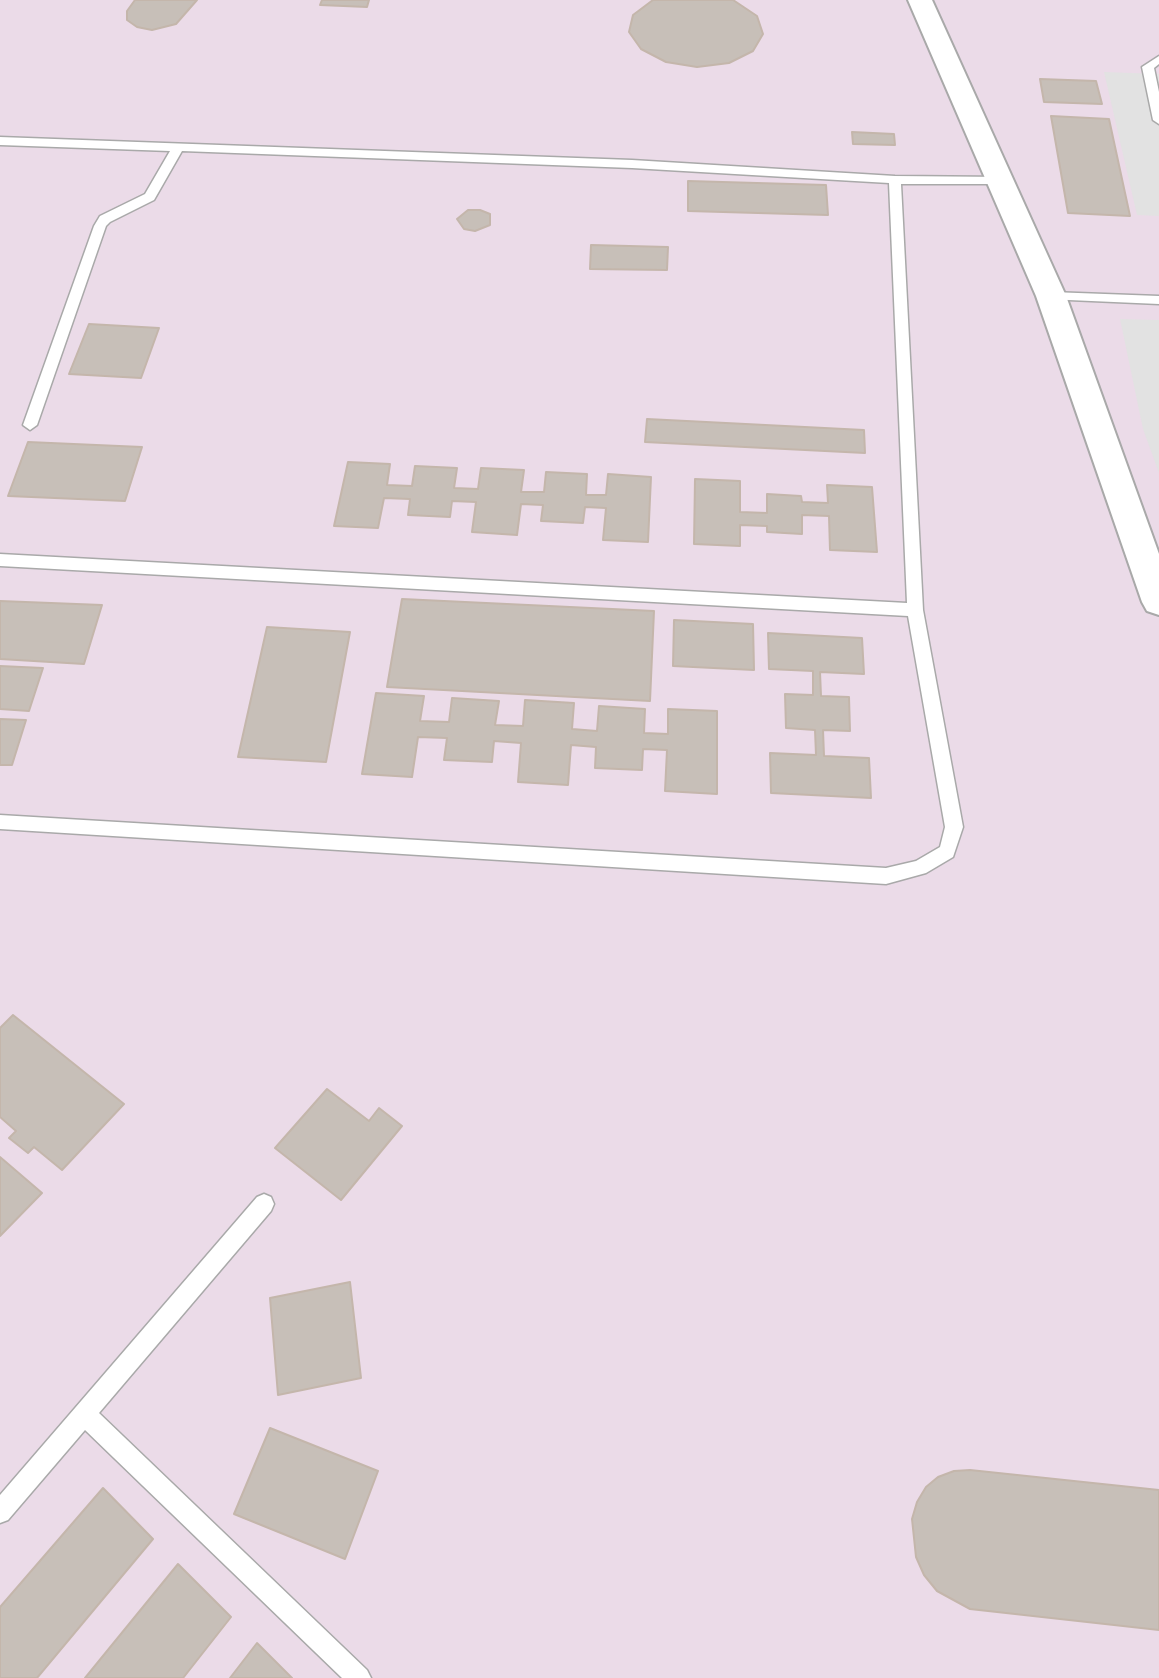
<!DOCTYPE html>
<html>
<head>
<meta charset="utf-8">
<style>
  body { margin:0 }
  canvas { display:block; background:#f2efe9 }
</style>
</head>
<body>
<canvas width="1159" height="1678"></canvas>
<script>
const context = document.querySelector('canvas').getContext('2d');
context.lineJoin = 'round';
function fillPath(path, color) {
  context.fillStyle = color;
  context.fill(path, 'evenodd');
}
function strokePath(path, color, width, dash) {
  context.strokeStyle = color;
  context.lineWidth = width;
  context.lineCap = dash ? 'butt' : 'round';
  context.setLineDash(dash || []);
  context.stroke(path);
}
fillPath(new Path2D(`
  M0 0H1159V1678H0Z`), '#ebdbe8');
fillPath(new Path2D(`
  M1104 72 1159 74V216L1137 215Z
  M1120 319 1159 320V473L1143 429Z`), '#e2e2e2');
const building = new Path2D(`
  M135 0H197L176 24 152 30 137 27 127 20V11Z
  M322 0H369L367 7 320 5Z
  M733 0 757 16 763 34 753 51 729 63 697 67 666 62 641 49 629 32 633 15 653 0Z
  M1040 79 1096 81 1102 104 1044 102Z
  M1051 116 1109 119 1130 216 1068 213Z
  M852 132 894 134 895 145 853 144Z
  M688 181 826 185 828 215 688 211Z
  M468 210H480L490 214V225L475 231 464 229 457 219Z
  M591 245 668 247 667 270 590 269Z
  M89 324 159 328 141 378 69 374Z
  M647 419 864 430 865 453 645 442Z
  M28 442 142 447 125 501 8 496Z
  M348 462 390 464 387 485 412 486 415 466 457 468 454 488 478 489 481 468 524 470 521 492H544L546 472 587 474 586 495H606L608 474 651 477 648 542 603 540 606 508 585 507 583 523 541 521 543 505 521 504 517 535 472 532 476 502 452 501 450 517 408 515 410 499 384 498 378 528 334 526Z
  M695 479 740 481V512L767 513V494L801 496 802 502 828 503 827 485 872 487 877 552 830 550 829 516 802 515V534L767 532V526L740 525V546L694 544Z
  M402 599 654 611 650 701 387 687Z
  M0 601 102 605 84 664 0 659Z
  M674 620 753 624 754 670 673 666Z
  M267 627 350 632 326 762 238 757Z
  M768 633 862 638 864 674 820 672 821 696 849 697 850 731 823 730 824 756 869 758 871 798 771 793 770 753 816 755 815 730 786 728 785 694 813 695V671L769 669Z
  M0 666 43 668 29 711 0 709Z
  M376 693 424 696 420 721 449 722 452 698 499 701 495 725 523 726 525 700 574 703 572 729 597 731 599 706 645 709 644 733 668 734V709L717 711V794L665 791 667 750 643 749 642 770 595 768 596 747 571 745 568 785 518 782 521 743 494 741 492 762 444 760 447 738 418 737 412 777 362 774Z
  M0 719 26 720 12 765H0Z
  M13 1015 124 1104 62 1170 34 1147 28 1153 9 1138 16 1131 0 1117V1028Z
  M327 1089 369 1121 379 1108 402 1126 341 1200 275 1148Z
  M0 1157 42 1193 0 1236Z
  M350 1282 361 1378 278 1395 270 1298Z
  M270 1428 378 1471 345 1559 234 1514Z
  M970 1470 1159 1490V1630L970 1609 937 1591 924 1575 916 1557 912 1519 917 1502 926 1487 938 1477 954 1471Z
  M103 1488 153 1539 37 1678H0V1607Z
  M178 1564 231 1617 183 1678H85Z
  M257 1643 292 1678H230Z`);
fillPath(building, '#c7bfb8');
strokePath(building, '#c4b6ab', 2);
const service = new Path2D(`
  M1159 56V64L1154 68 1159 92V124L1153 120 1142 67Z
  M0 137 632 160 895 176 1005 177 1007 180 1001 184H901L923 610 963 827 953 857 926 873 886 884 0 829V815L886 868 916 861 940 847 945 827 908 616 0 566V554L907 603 889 183 632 168 182 151 154 200 110 222 106 226 37 425 30 430 23 425 94 226 100 216 145 194 170 151 0 145Z
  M1051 292 1159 296V304L1046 299V293Z
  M264 1194 271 1197 274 1204 271 1211 99 1413 367 1670 371 1678H342L85 1430 8 1520 0 1523V1495L257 1197Z`);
const tertiary = new Path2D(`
  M908 0H932L1066 296 1159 554V615L1147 611 1142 602 1036 296Z`);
strokePath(service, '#a9a9a9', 3);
strokePath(tertiary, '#a9a9a9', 4);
fillPath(service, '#fff');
fillPath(tertiary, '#fff');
</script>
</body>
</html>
